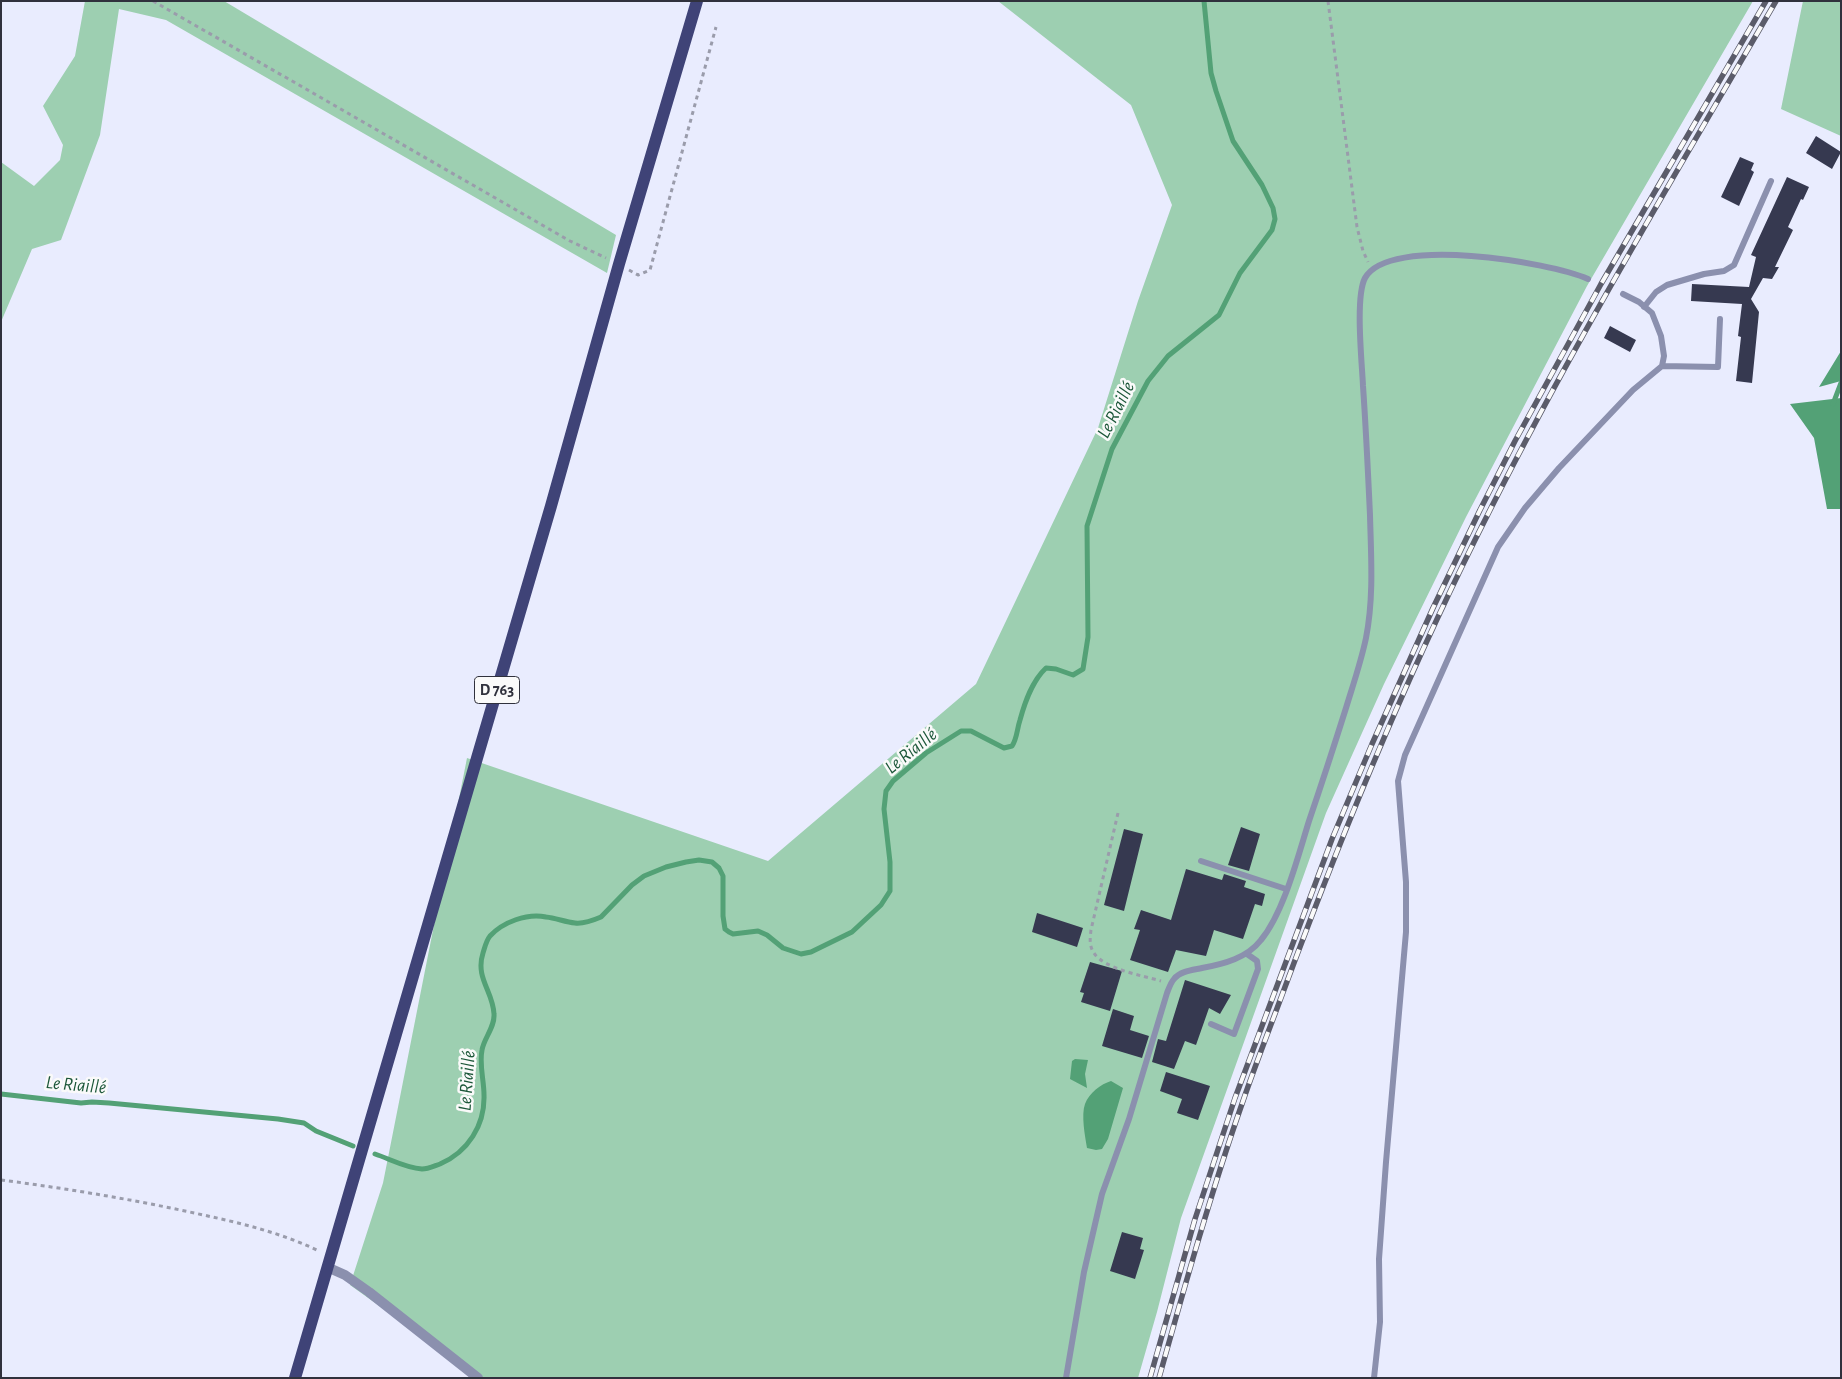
<!DOCTYPE html>
<html>
<head>
<meta charset="utf-8">
<style>
  body { margin:0 }
  #map { position:relative; width:1842px; height:1379px; overflow:hidden; background:#e9ecfe; font-family:"Alegreya Sans",sans-serif }
  canvas { display:block }
  .frame { position:absolute; inset:0; border:2px solid #30313d; pointer-events:none }
</style>
</head>
<body>
<div id="map">
<canvas width="1842" height="1379"></canvas>
<div class="frame"></div>
</div>
<script>
const context = document.querySelector('canvas').getContext('2d');
context.lineJoin = 'round';
function fillPath(path, color) {
  context.fillStyle = color;
  context.fill(path, 'evenodd');
}
function strokePath(path, color, width, dash) {
  context.strokeStyle = color;
  context.lineWidth = width;
  context.lineCap = dash ? 'butt' : 'round';
  context.setLineDash(dash || []);
  context.stroke(path);
}
function label(font, color, halo, rows, align = 'center') {
  context.font = font + ' "Alegreya Sans",sans-serif';
  context.lineWidth = 5;
  context.setLineDash([]);
  context.textBaseline = 'middle';
  context.strokeStyle = halo;
  context.fillStyle = color;
  for (const [text, x, y, turn = 0] of rows) {
    context.save();
    context.translate(x, y);
    context.rotate((+turn || 0) * Math.PI / 180);
    context.textAlign = isNaN(turn) ? turn : align;
    if (halo) context.strokeText(text, 0, 0);
    context.fillText(text, 0, 0);
    context.restore();
  }
}
fillPath(new Path2D(`
  M85 1H224L616 235 607 273 166 20 119 9 100 135 61 240 32 249 1 322V162L34 186 60 160 63 145 43 106 75 56Z
  M998 1H1753L1587 286 1466 517 1384 684 1326 813 1181 1218 1157 1312 1138 1378H480L350 1285 383 1183 467 758 768 861 976 684 1098 428 1138 301 1172 205 1131 105Z
  M1803 1H1841V136L1781 109Z`), '#9dcfb1');
fillPath(new Path2D(`
  M1841 351V381L1819 387Z
  M1841 398V509H1827L1814 438 1790 404Z
  M1075 1059 1088 1060 1085 1074 1087 1088 1070 1079 1072 1061Z
  M1111 1081 1123 1088 1108 1139 1102 1149 1096 1150 1087 1148C1085 1136 1081 1115 1085 1104 1089 1093 1101 1084 1111 1081Z`), '#53a176');
strokePath(new Path2D(`
  M1833 404 1841 383
  M1 1094 81 1103 92 1102 109 1103 278 1119 304 1123 316 1131 353 1146
  M375 1154C390 1159 406 1168 422 1169 428 1169 434 1166 440 1164 468 1152 485 1125 484 1095 484 1080 479 1065 482 1050 484 1038 495 1027 494 1014 493 991 475 978 483 953 485 947 486 941 490 936 503 922 527 913 546 917 556 918 565 922 575 923 583 924 594 920 601 917L632 885 644 876 666 867 686 862 699 860 712 862 719 868 723 876V916L725 929 729 932 733 934 758 931 767 935 783 948 801 954 811 952 852 932 881 905 890 891V862L884 809 886 791 893 781 926 753 961 731H971L1004 748 1012 746C1017 739 1017 729 1020 720 1025 702 1032 681 1046 668L1056 669 1073 675 1083 669 1088 637 1087 526 1112 449 1148 381 1168 356 1219 315 1240 273 1272 230 1275 219 1273 208 1262 185 1233 141 1216 91 1211 73 1204 1`), '#53a176', 5);
fillPath(new Path2D(`
  M1816 136 1841 152 1832 169 1806 153Z
  M1740 157 1754 163 1751 170 1754 172 1739 206 1721 197Z
  M1787 177 1809 187 1803 200 1801 199 1788 227 1793 230 1775 267H1779L1772 279 1763 278 1751 299 1759 312 1752 383 1736 381 1741 337 1738 336 1742 304 1691 301 1692 284 1749 287 1756 257 1751 255Z
  M1610 326 1636 340 1630 352 1604 338Z
  M1241 827 1260 834 1249 871 1228 865Z
  M1124 829 1143 834 1124 911 1104 905Z
  M1186 869 1222 880 1224 874 1246 881 1244 887 1265 894 1262 906 1255 904 1243 939 1214 930 1206 956 1176 950 1168 972 1130 960 1140 930 1134 929 1141 910 1171 920Z
  M1037 913 1083 928 1077 947 1032 932Z
  M1090 962 1122 971 1110 1011 1081 1002 1084 993 1080 992Z
  M1185 980 1231 995 1220 1014 1209 1008 1196 1045 1185 1041 1174 1069 1152 1062 1158 1039 1166 1041Z
  M1113 1009 1134 1016 1130 1030 1149 1036 1142 1058 1102 1046Z
  M1166 1072 1210 1086 1198 1120 1177 1113 1182 1099 1160 1091Z
  M1122 1232 1143 1238 1140 1249 1144 1250 1135 1279 1110 1271Z`), '#363950');
strokePath(new Path2D(`
  M153 1 570 241 606 258
  M1328 1 1357 227 1363 251 1368 262
  M629 270 638 275 650 270 716 27
  M1118 813 1091 930C1090 938 1089 946 1094 953 1104 969 1144 976 1161 981
  M1 1180C63 1188 124 1198 185 1211 231 1221 275 1230 319 1251`), '#9a9cab', 3, [4, 4]);
strokePath(new Path2D(`
  M1644 307 1656 292 1667 285 1704 274 1724 271 1734 265 1771 181
  M1662 366 1718 367 1720 319
  M1201 861 1286 889
  M1211 1024 1234 1034 1258 969 1257 961 1247 954
  M1066 1378 1084 1272 1102 1194 1129 1119 1167 993C1169 988 1171 982 1174 979 1180 971 1193 970 1202 968 1224 964 1247 958 1261 940 1284 912 1298 856 1309 821 1322 783 1334 746 1346 708 1353 685 1361 662 1366 638 1374 597 1371 556 1370 515 1368 472 1366 429 1363 386 1362 363 1355 297 1365 278 1389 235 1550 262 1588 279
  M1374 1378 1380 1322 1379 1259 1386 1162 1406 932V882L1398 781 1405 755 1498 547 1525 508 1559 468 1633 390 1662 366 1664 356 1661 336 1652 313 1639 302 1623 294`), '#8b90ae', 6);
strokePath(new Path2D(`
  M327 1267 345 1275 369 1292 478 1378`), '#8b90ae', 10);
strokePath(new Path2D(`
  M295 1378 551 506 619 264 697 1`), '#3f4377', 12);
const rail = new Path2D(`
  M1150 1378 1195 1219 1235 1098 1332 839 1372 744 1433 608 1480 510 1515 441 1601 284 1766 1
  M1159 1378C1185 1285 1211 1192 1243 1101 1256 1063 1271 1025 1285 987 1345 825 1411 666 1489 512 1577 337 1678 170 1776 1`);
strokePath(rail, '#5b5c6a', 5.5);
strokePath(rail, '#fafafa', 4, [11]);
for (const [x, y, w] of [
  [497,690,45]
]) {
  const box = new Path2D();
  box.roundRect(x - w / 2, y - 13.5, w, 27, 4);
  context.fillStyle = '#fafafa';
  context.fill(box);
  strokePath(box, '#30313d', 1);
}
label('bold 16px', '#30313d', null, [
  ["D 763",497,690]
]);
label('italic 19px', '#1c5739', '#fafafa', [
  ["Le Riaillé",1116,410,-63],
  ["Le Riaillé",911,751,-39],
  ["Le Riaillé",467,1081,-86],
  ["Le Riaillé",76,1085,5]
]);
</script>
</body>
</html>
